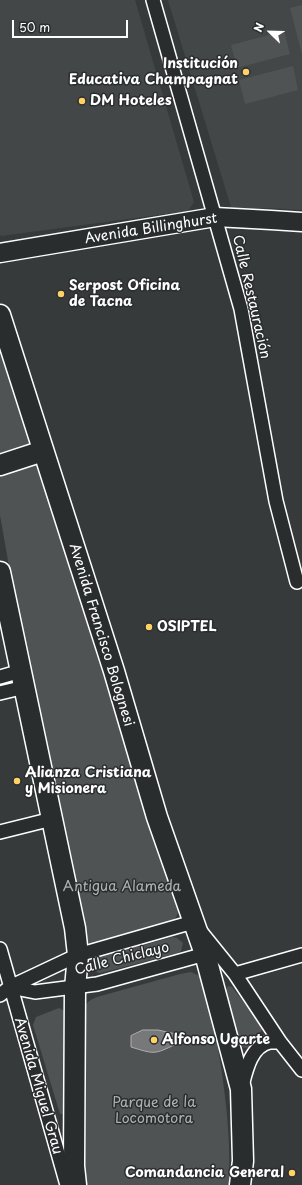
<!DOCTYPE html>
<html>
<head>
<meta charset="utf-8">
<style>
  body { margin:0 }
  #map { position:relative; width:302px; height:1185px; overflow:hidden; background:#373a3b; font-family:"Playpen Sans",sans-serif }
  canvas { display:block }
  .north { position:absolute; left:250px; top:12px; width:40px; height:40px; -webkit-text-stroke:3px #2a2d2e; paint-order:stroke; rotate:293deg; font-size:11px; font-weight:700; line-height:16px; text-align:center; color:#fff }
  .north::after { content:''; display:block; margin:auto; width:14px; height:18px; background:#fff; clip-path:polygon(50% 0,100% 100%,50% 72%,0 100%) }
  .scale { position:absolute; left:12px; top:20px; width:116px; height:18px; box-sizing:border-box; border:2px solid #fff; border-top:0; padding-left:5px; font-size:12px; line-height:14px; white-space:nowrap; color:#fff; -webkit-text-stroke:3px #2a2d2e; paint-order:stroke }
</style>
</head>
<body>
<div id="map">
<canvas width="302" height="1185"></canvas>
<div class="north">N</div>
<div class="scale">50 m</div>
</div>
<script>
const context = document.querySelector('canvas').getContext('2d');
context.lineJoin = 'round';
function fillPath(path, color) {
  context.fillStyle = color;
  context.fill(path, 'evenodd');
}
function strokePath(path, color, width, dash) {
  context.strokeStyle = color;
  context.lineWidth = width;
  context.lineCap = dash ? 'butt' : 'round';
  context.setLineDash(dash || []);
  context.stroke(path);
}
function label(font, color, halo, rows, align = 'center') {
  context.font = font + ' "Playpen Sans",sans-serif';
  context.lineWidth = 3;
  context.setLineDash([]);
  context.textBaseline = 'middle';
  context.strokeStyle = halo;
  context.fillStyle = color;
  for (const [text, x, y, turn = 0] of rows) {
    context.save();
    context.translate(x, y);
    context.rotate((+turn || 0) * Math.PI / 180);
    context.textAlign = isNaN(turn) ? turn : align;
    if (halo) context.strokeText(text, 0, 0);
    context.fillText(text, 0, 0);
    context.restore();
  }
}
fillPath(new Path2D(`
  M0 0H135L194 202 188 211 1 236 0 234Z
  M168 0H302V210L269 208 248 210H235L231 207Z`), '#444748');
fillPath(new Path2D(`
  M302 5V54L290 8Z
  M284 31 290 54 237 68 231 45Z
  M293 66 298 90 245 104 239 80Z
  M0 342 31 442V446L0 458Z
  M34 463 41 467 107 674 179 911 175 919 93 946 86 940 14 595 0 515V472Z
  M173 937 177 938 183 943 181 951 178 953 101 973H98L92 967C92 963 93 961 97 958Z
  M191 972 200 976 206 984C219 1051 232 1117 229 1185H83V1011C86 1003 89 1000 97 997L180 974Z
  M228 986 232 987 262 1026V1030L249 1047 246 1048 242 1047 240 1042 225 991Z
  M59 1008 67 1012 64 1114H60L33 1025 36 1017Z`), '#505354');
const water = new Path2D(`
  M143 1030H158L176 1034V1044C154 1055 154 1054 131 1047V1036Z`);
fillPath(water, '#767879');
strokePath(water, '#adaeaf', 1);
const street = new Path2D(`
  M153 0 241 309 276 501 297 582
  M0 677 21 671
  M0 693 25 687
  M0 832 52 819
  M0 949 67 1185
  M235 974 302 955
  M10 987 35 992 97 984 205 954 212 959
  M0 995 10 987 78 955 193 922 235 974 280 1042 302 1070
  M242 1086C246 1070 251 1046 270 1042 273 1042 277 1042 280 1042`);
const secondary = new Path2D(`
  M0 253 215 217 271 220 302 222`);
const primary = new Path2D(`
  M0 315 114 671 157 817 205 954 241 1089 243 1161 240 1185
  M0 465 43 451
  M0 572 75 928 78 955 75 988 74 1166 76 1185`);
strokePath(street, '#fff', 16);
strokePath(secondary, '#fff', 21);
strokePath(primary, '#fff', 23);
strokePath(street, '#2a2d2e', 13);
strokePath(secondary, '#2a2d2e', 18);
strokePath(primary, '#2a2d2e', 20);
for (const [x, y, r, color] of [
  [246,72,4,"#ffd166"],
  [82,101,4,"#ffd166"],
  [61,294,4,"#ffd166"],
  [149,627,4,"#ffd166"],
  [17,781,4,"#ffd166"],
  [154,1040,4,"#ffd166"],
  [292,1173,4,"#ffd166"]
]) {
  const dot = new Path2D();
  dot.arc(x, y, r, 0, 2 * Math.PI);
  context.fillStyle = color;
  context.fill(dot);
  strokePath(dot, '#2a2d2e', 1.5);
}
label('bold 14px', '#fff', '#2a2d2e', [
  ["Institución",238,64,"right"],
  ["Educativa Champagnat",238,80,"right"],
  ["DM Hoteles",90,101],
  ["Serpost Oficina",69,286],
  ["de Tacna",69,302],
  ["OSIPTEL",157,627],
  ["Alianza Cristiana",25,773],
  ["y Misionera",25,789],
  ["Alfonso Ugarte",162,1040],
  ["Comandancia General",284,1173,"right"]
], 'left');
label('14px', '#fff', '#2a2d2e', [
  ["Avenida Billinghurst",151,229,-9],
  ["Calle Restauración",251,297,77],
  ["Avenida Francisco Bolognesi",101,635,73],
  ["Calle Chiclayo",122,959,-14],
  ["Avenida Miguel Grau",38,1086,74]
]);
label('14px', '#b0b2b2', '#2a2d2e', [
  ["Antigua Alameda",122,887],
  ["Parque de la",154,1103],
  ["Locomotora",154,1119]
]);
</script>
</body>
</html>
